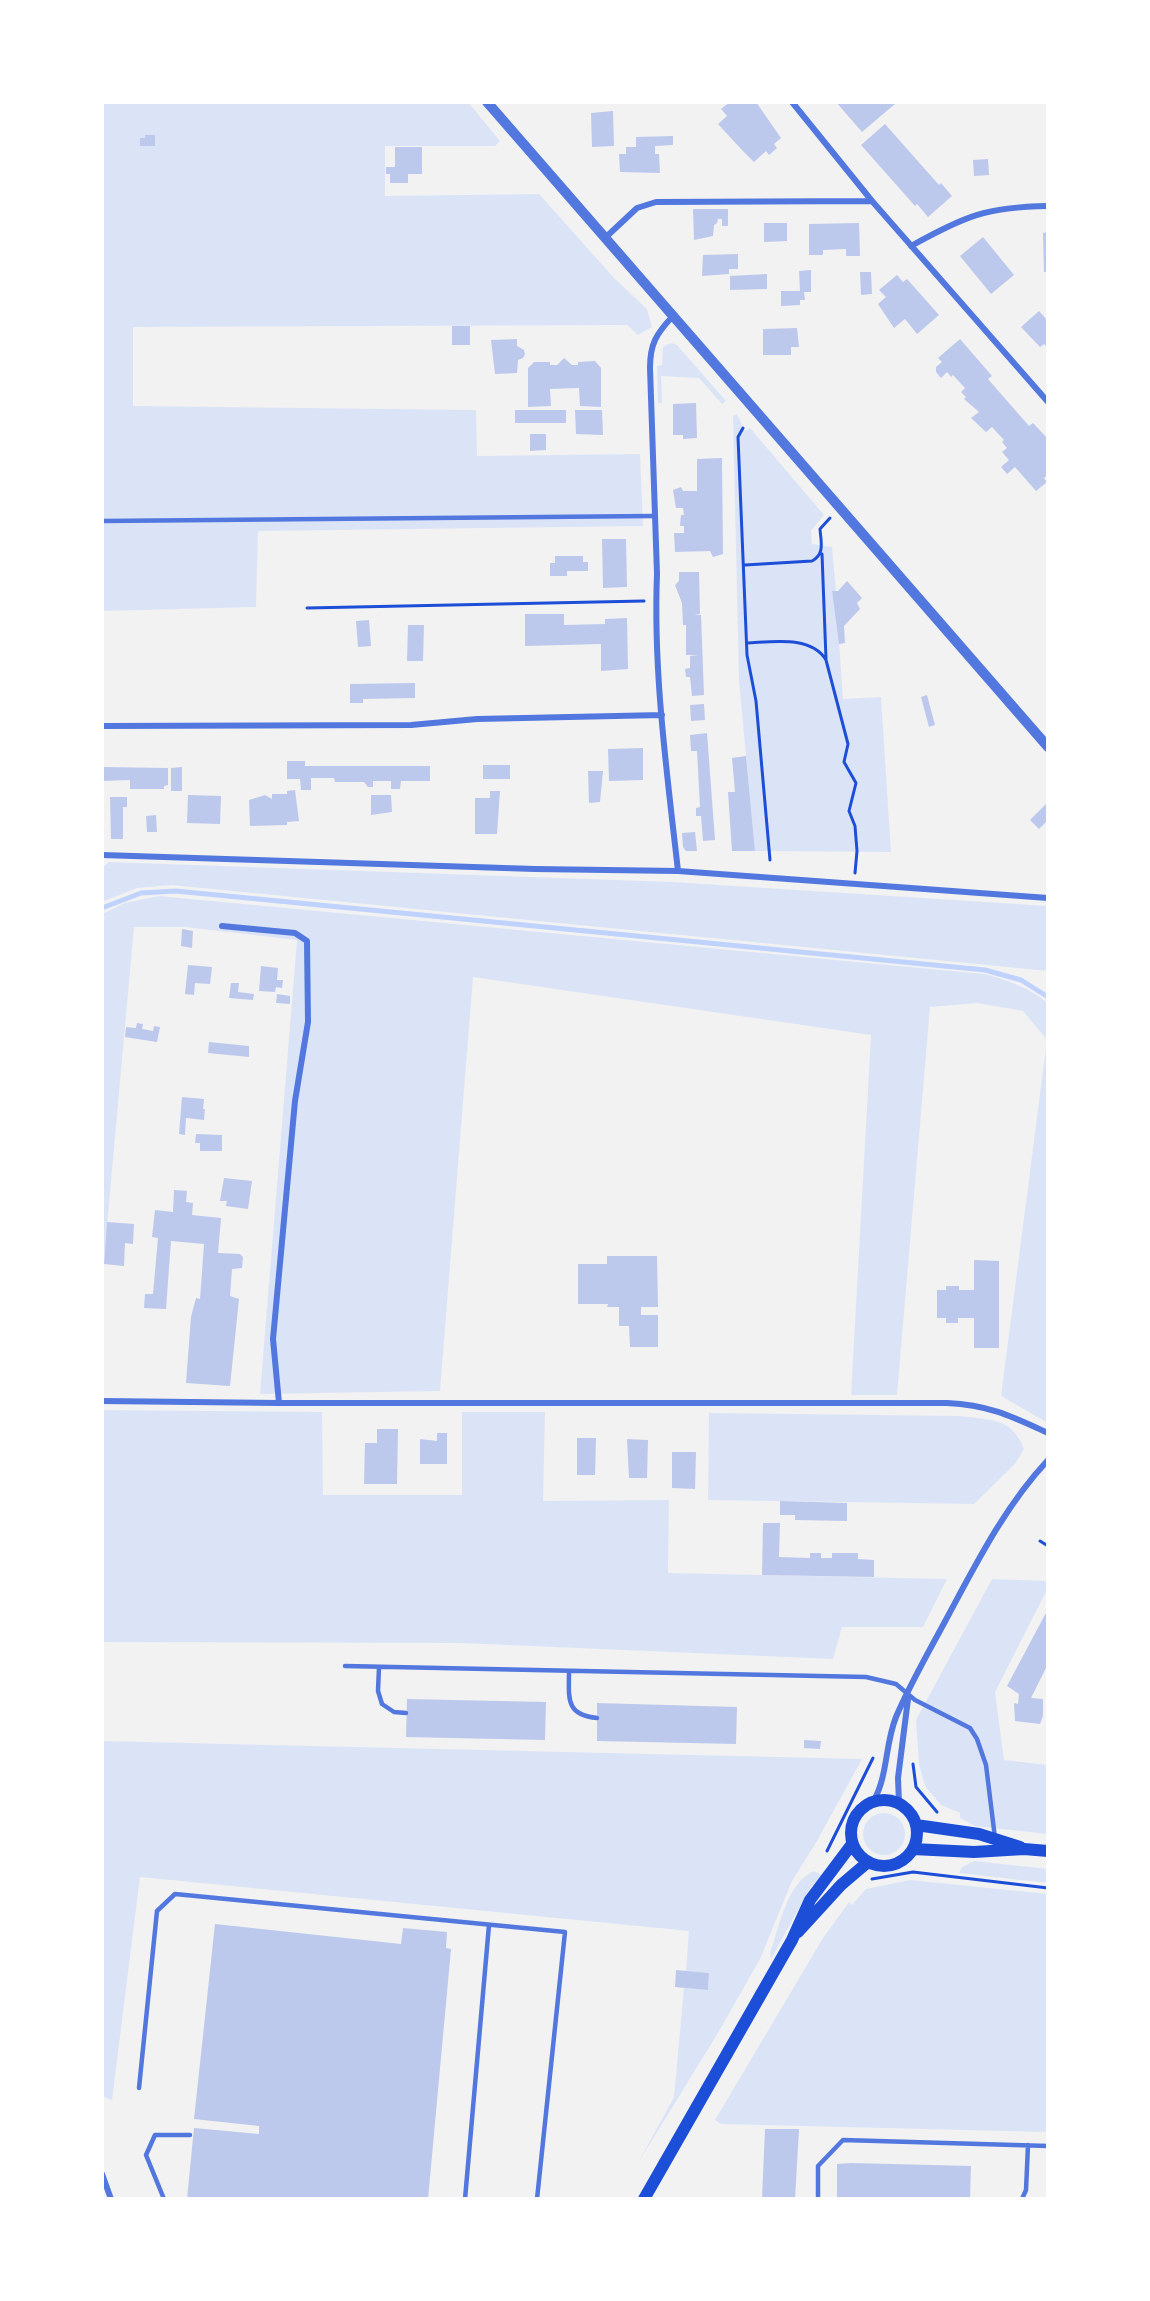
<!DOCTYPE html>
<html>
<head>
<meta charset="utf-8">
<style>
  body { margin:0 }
  #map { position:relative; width:1150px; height:2301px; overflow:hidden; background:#f2f2f2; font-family:"Archivo Narrow",sans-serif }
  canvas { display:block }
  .frame { position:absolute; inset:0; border:104px solid #fff; pointer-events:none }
</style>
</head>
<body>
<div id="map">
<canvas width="1150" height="2301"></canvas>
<div class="frame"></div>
</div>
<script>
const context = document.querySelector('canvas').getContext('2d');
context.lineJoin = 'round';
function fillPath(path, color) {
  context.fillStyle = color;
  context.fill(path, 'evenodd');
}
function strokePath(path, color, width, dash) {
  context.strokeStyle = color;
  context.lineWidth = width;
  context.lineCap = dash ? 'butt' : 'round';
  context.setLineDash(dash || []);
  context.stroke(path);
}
fillPath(new Path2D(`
  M102 102H468L500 141 495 146H385V196L539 194 615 279 647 309 652 327 638 335 627 325 133 327V406L476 410 477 456 640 454 643 526 258 531 256 607 102 611Z
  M671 343 677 345 726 401 722 404 699 378 661 376 662 403H658L657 366 662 365 663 347Z
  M737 414 745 431 750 428 824 515 811 531 812 544 832 547 836 591 832 592 838 627 843 699 881 697 891 852 755 851 739 681 733 416Z
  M109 862 672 882 1048 906V971L171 885 137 888 102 902V868Z
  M159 896 984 974C1008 980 1029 988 1048 1003V1423L1001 1396 1047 1040 1023 1011 977 1003 930 1007 897 1395H851L871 1035 473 977 440 1391 260 1394 297 940 185 927H134L102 1281V914L125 903Z
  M102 1410 322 1412 323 1495H462V1412H545L543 1501 669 1500 668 1573 947 1579 923 1627H842L833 1659 461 1643 102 1642Z
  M709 1413 960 1416C989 1420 1012 1417 1024 1449L1015 1464 974 1504 708 1500Z
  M992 1579 1048 1581V1588L995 1692 1004 1760 1048 1765V1834L975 1826 960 1818V1813L941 1805 925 1786 919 1764 916 1720Z
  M102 1741 862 1759 817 1841 792 1881 760 1959 718 2033 638 2163 674 2097 684 1988 708 1989 709 1973 686 1971 689 1931 140 1877 112 2100 102 2096Z
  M863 1834a21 21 0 1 1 42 0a21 21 0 1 1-42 0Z
  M974 1861 1048 1869V1883L959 1873 962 1867Z
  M814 1871 822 1875 810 1888 771 1959 770 1953C779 1928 787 1882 814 1871Z
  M910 1880 1048 1894V2132L721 2124 715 2120 823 1938 849 1902 852 1905 866 1889Z`), '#dbe4f7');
strokePath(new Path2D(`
  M102 908 141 893 176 891 985 970 1021 980 1048 997`), '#bfd3fe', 5);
fillPath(new Path2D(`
  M730 102H756L781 138 774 144 777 148 769 155 766 151 754 162 742 150 718 124 727 116 721 109Z
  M836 102H893L895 104 862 132Z
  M613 111 614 146 592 147 591 113Z
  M885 124 939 185 941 183 952 196 928 217 917 204 915 206 861 145Z
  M145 135H155V146H140V138H145Z
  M673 136V145L655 146V154H659L660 173 620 172 619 154H626V147H636V137Z
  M395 147H422V174H408V183H390V174H386V167H395Z
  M988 159 989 175 974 176 973 160Z
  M693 209H728V226H722V219H718L717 223 714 225 713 236 694 240Z
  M764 223H787V241L764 242Z
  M859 223 860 256H846V249L823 250V255H809V224Z
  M1048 232V272H1044L1043 233Z
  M983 237 1014 275 991 294 960 256Z
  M738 254V269H729V274L702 276 703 255Z
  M811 270V292H804L805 300H800V305L781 306V291H800L799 271Z
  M860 272H871L872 294 861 295Z
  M767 274V289L730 290V276Z
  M897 275 903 282 907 279 939 315 917 334 905 319 894 328 878 304 886 297 879 290Z
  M1039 311 1046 319 1048 317V348L1044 344 1040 347 1021 327Z
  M452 326H470V345H452Z
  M797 328 799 347H791V355H763V329Z
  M517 339V346L524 350 525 354 523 358 518 360 517 373 495 374 491 340Z
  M960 339 992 376 988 379 1022 418 1029 426 1033 423 1048 439V475L1044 478 1047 482 1036 491 1015 467 1007 474 1001 467 1009 460 1002 452 1007 448 1002 442 1004 440 992 427 986 432 971 418 979 412 964 399 966 397 961 392 965 388 953 375 951 377 947 372 941 378 936 372V367L942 362 938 358Z
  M564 358 572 365H578V362L595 361 601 368V407L580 406 579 388 550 389 551 406 528 407V368L534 362H550V365H557Z
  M696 403 697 438 683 439V435H673V404Z
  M515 410H566V423H515Z
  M575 410H602L603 435 576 434Z
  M530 434H546V450L530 451Z
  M722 458 723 554 713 557 710 551 675 552 674 533H684V526H680L681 515H684L683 508H676L673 490 681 487 683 491H697V459Z
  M602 539H626L627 587 603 588Z
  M555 556H583V562H588V571H567V576H550V563H555Z
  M679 572H699L700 614 694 615H701L704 695 692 696 690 677H686L685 669 690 668V656L698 655H686V625H683L682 603 675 585 679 581Z
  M847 581 862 598 857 603 860 609 844 626 845 643 839 644 832 591H838Z
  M525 614H564V625L605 624V619L627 618 628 669 601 671V644L525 646Z
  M369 620 371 646 358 647 356 621Z
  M408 625H424L423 661H407Z
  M415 683V698L363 699V703H350V684Z
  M927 695 935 725 929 727 921 697Z
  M704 704 705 720 691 721 690 705Z
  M707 733 715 840 703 841 701 816H696V808L700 807 697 751H691L690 735Z
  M643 748V780L609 781 608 749Z
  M746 756 755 851H732L728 792H735L732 758Z
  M287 761H305V766H430V781H401L400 789H391V781H373V787H368L364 782H335L334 778H311V790H301L300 779H287Z
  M483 765H510V779H483Z
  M102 767 168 768V785L164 786V789H130V780L102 781Z
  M182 767V791H171V768Z
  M588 771H603L600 802 589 803Z
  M295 790 299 821 287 822V825L250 826 249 800 265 795 272 799V794H287V791Z
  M490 791H500L497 834H475V798H490Z
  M188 795 221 796 220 824 187 823Z
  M371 795H391L392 812 371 815Z
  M110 797H127V807H123V839H111Z
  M1048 802V820L1039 829 1030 820Z
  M156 815 157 832H147L146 816Z
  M695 832 697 851H686L683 847 682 833Z
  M182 929 193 931 192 948 181 946Z
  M188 965 212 967 210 984 195 983 194 995 185 994Z
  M261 966 278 968 277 980H283L282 988 276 987 275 992 259 991Z
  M231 983H239L238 992 254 994 253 1000 229 998Z
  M277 994 290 996V1004L276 1003Z
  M137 1023 143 1024 142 1029 153 1031 154 1026 160 1027 157 1042 125 1037 126 1027 136 1028Z
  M209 1042 249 1046V1057L208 1053Z
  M182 1097 204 1099 203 1109H205L204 1120 186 1118 185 1135 179 1134Z
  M196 1134 222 1135V1151H200V1143H195Z
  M224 1178 252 1181 248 1209 226 1206 227 1201H220Z
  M174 1190 187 1191 186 1202 193 1203 192 1215 221 1218 218 1253 240 1254 243 1257 242 1268 232 1269 230 1296 239 1299 230 1386 186 1383 191 1317 196 1298 200 1299 204 1244 171 1241 166 1309 144 1308 145 1294H153L158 1238 152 1237 155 1210 173 1212Z
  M107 1222 134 1224 133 1244 125 1243 124 1266 104 1264Z
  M607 1256H657L658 1307H641V1315H658V1347H630L629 1326H619V1307H607L608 1304H578V1264H607Z
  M974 1260 999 1261V1348H974V1318H958V1323H946V1318H937V1290H946V1286H959V1290H974Z
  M377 1429H398L397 1484H364L365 1443H377Z
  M437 1433H447V1464H420V1439L437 1441Z
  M577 1438H596L595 1475H577Z
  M627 1439 648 1440 647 1478H629Z
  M672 1452H696L695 1489 672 1488Z
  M780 1501 847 1503V1521L795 1520V1515H780Z
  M763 1523H780L779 1557 810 1558V1553H821V1558H832V1553H858V1559L874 1560V1577L762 1575Z
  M1048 1609V1664L1031 1698 1043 1699V1716L1040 1724 1015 1721 1014 1703 1018 1704 1019 1694 1007 1686Z
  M407 1699 546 1702 545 1740 406 1737Z
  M597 1703 737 1707 736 1744 597 1741Z
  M804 1740 821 1741 820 1749 804 1748Z
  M215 1924 401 1944 403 1928 447 1932 446 1948 451 1949 428 2199H187L194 2128 259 2134V2126L194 2119Z
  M676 1970 709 1973 708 1990 675 1987Z
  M765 2129H799L795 2199H762Z
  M851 2163 971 2166 970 2199H837V2164Z`), '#bdc9ec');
strokePath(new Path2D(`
  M743 428 738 437 747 655 756 701 770 860
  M822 554 826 659
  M745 565 812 561C825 554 821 542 820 529L830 518
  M307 608 644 601
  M747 643C772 642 811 635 826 660L848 744 844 762 856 783 849 811 855 826 857 851 855 873
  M1040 1541 1048 1546
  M913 1764 916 1787 937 1812
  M827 1851 873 1758
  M872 1879 913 1872 1048 1888`), '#1d4ed8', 3);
strokePath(new Path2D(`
  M102 521 653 516
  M345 1666 866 1677 896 1684 915 1700 970 1728 977 1739 986 1765 995 1838
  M379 1667 378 1691 382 1704 394 1712 406 1713
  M569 1671C569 1698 565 1715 597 1718
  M139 2088 157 1911 175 1894 565 1932 537 2199
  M164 2199 146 2155 155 2135H190
  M465 2199 489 1925
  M818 2199V2166L843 2140 1048 2146
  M1022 2199 1026 2190 1028 2145`), '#5277de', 4.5);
strokePath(new Path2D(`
  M792 102 872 201 1048 402
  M605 238 637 208 656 202 872 201
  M911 246C965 216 986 207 1048 206
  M673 316C656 334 650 344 650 368L657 574C653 672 667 773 678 871
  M102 726 411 725 477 719 662 715
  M102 855 535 869 678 871 1048 898
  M222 926 295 933 307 941 308 1022 295 1101 273 1339 279 1403
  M102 1401 279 1403H947C989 1405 1011 1416 1048 1433
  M874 1800C888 1775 885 1744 896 1717 911 1682 931 1648 949 1614 978 1560 1006 1505 1048 1460
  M899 1803 898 1778 908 1699
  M102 2174 111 2199`), '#5277de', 6);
strokePath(new Path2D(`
  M487 102 1048 747`), '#5277de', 10);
strokePath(new Path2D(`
  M851 1833a33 33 0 1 1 66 0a33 33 0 1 1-66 0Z
  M916 1825 979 1834 1020 1847
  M913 1849 974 1852 1024 1849 1048 1851
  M798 1932 841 1885 868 1862
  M644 2199 792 1940 810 1900 852 1844`), '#1d4ed8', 12);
</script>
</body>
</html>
